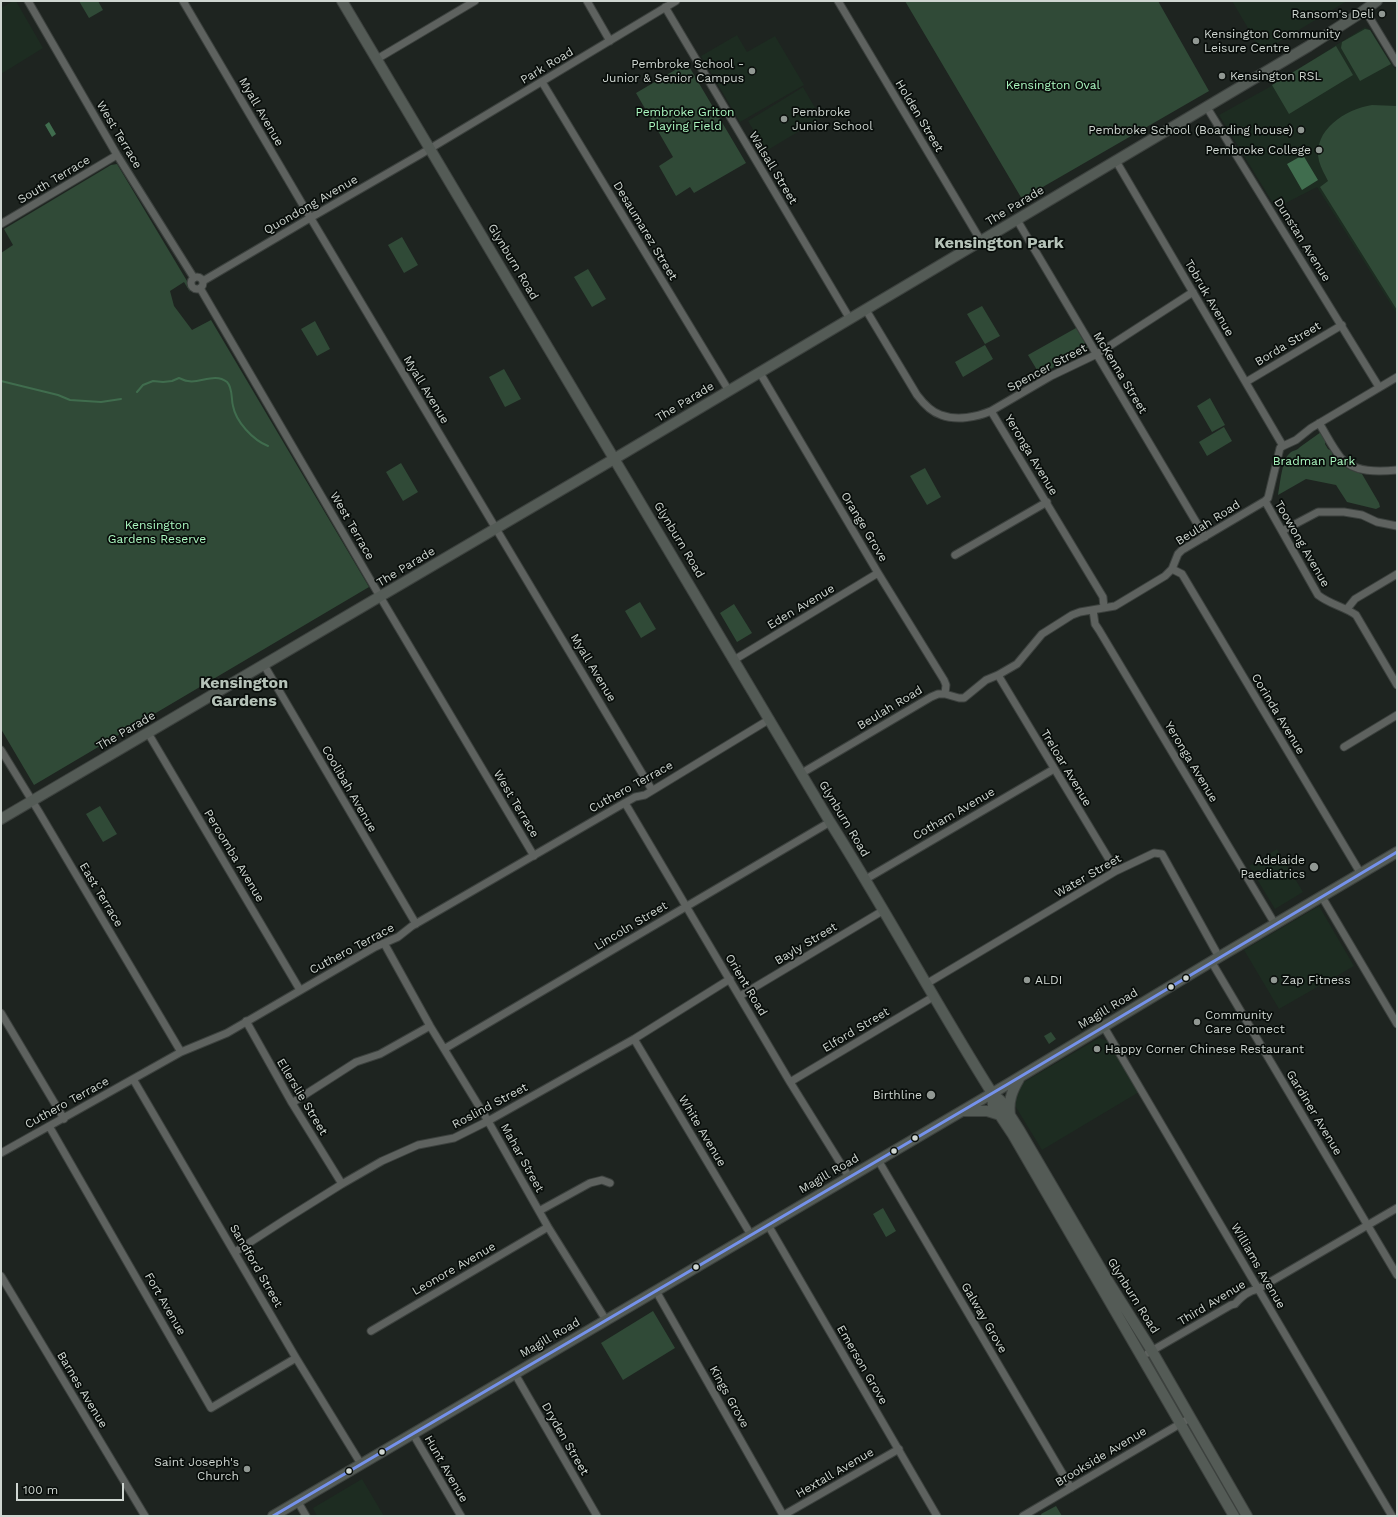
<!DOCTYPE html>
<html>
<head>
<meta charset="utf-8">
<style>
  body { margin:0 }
  #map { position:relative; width:1398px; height:1517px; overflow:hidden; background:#1e2420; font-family:"Work Sans",sans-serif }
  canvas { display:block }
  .frame { position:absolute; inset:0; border:2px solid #cfd6d1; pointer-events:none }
  .scale { position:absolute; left:16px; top:1483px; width:108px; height:18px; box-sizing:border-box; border:2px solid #cfd6d1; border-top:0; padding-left:5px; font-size:12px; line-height:14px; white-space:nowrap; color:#cfd6d1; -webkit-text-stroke:3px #090e0b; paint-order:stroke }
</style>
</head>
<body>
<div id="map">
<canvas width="1398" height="1517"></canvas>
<div class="frame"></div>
<div class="scale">100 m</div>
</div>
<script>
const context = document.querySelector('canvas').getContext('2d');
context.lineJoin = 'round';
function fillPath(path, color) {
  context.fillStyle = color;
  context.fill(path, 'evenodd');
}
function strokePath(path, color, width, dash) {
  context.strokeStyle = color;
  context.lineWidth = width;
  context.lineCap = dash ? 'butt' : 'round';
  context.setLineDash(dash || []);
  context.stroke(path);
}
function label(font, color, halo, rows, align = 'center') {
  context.font = font + ' "Work Sans",sans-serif';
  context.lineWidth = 3.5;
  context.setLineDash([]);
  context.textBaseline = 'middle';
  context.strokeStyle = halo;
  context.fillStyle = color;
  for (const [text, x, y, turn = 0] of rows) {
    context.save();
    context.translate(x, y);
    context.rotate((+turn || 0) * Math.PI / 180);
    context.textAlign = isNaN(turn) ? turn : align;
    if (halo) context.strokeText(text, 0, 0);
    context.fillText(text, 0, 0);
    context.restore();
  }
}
fillPath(new Path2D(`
  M13 1H16L43 48 1 74V8Z
  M1232 1H1347L1262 52Z
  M1365 27 1370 30 1397 72V314L1317 187 1276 208 1219 115 1266 89Z
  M737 35 747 52 775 36 804 85 740 122 701 56Z
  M803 87 821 118 766 151 748 121Z
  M1277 849 1303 892 1275 909 1249 866Z
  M1319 906 1354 966 1279 1009 1244 950Z
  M1099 1038 1110 1042 1139 1092 1042 1150 1014 1104 1019 1085Z
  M362 1479 384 1516H317L313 1508Z`), '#1d2c21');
fillPath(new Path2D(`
  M79 1H98L103 10 89 18Z
  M905 1H1158L1209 91 1022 199Z
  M1365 29 1370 30 1391 64 1360 81 1341 48 1342 42Z
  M1336 46 1353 75 1289 114 1272 85Z
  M687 63 746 163 694 193 690 187 676 196 659 166 673 157 636 93Z
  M1372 105 1397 106V310L1320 187 1328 181C1325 175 1321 168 1319 161 1312 130 1346 109 1372 105Z
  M117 164 187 281 190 292 184 282 170 291 174 306 192 330 211 320 369 587 34 785 1 729V253L13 245 4 229 111 165Z
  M402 237 418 265 404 273 388 245Z
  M588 269 606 299 592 307 574 277Z
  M982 306 1000 336 985 344 967 314Z
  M315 321 330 349 317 356 301 329Z
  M1076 328 1088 348 1040 375 1028 355Z
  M985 345 993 359 963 377 955 362Z
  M504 369 521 399 505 407 489 377Z
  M1210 398 1225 425 1212 432 1197 406Z
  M1224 427 1232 441 1207 456 1199 442Z
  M1321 432 1326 440 1325 444 1328 449 1333 452 1332 455 1335 461 1339 462 1348 469 1362 474 1379 503 1380 507 1376 509 1347 502 1336 485 1306 479 1278 495C1280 485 1282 460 1289 454 1292 450 1297 451 1300 447Z
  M401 463 418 492 403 501 386 472Z
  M925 468 941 497 927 505 910 476Z
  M640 602 656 629 641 638 625 611Z
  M734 604 752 633 737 642 720 613Z
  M100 806 117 834 103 842 86 814Z
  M1051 1032 1056 1039 1049 1044 1044 1036Z
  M883 1208 896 1231 886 1237 873 1214Z
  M653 1311 675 1348 623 1380 601 1343Z
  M1056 1506 1062 1516H1042L1041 1514Z`), '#304a37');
fillPath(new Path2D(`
  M49 122 56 134 52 137 45 125Z
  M1303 155 1318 180 1302 190 1287 164Z`), '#406d4e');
strokePath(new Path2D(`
  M1 381 58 395 70 400 101 402 121 399
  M137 392 143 385 153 381 163 382 172 381 179 378C182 379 185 381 188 381 199 384 215 372 227 382 233 388 231 399 233 406 236 422 253 440 268 446`), '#406d4e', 2);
const street = new Path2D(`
  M28 1 117 155 194 278
  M183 1 307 212 652 790
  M587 1 610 41
  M838 1 981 241
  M665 7 850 319
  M1365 10 1397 63
  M377 59 475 1
  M542 82 729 391
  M1206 106 1379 387
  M1116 161 1283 446
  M1017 220 1205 537
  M1 224 117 155
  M191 283a6 6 0 1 1 12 0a6 6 0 1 1-12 0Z
  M203 281 310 218 421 154 676 1
  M200 288 385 605 534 856
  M866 310 917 395C923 403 931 412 941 415 957 421 977 417 991 411L1103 597 1104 608
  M760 373 878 573 944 680 946 685 945 694
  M1246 382 1342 325
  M991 411 1051 376 1097 354 1193 292
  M1319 423C1326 434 1332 447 1341 458 1354 473 1379 472 1397 470
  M1265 501 1318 595C1331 605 1343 606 1356 615L1397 685
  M1282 531 1318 512H1344L1362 515 1377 522 1397 526
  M955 555 1047 502
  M1172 569 1182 574 1361 874
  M1347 609 1355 599 1397 574
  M1093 610 1095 624 1099 630 1275 924
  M734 660 878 573
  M264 665 416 924
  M998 675 1116 871
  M148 733 300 990
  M1344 747 1397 715
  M1 750 39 812 181 1052
  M802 773 931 697 938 694H945L959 698H964L986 680 998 675 1017 664 1042 634 1072 615 1080 612 1115 606 1165 576 1172 569 1178 554 1182 550 1265 501 1268 498 1280 448 1283 446 1296 440 1311 428 1397 377
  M625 803 790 1082 849 1177
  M866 879 1054 769
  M1322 897 1397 1024
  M384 943 430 1026 488 1121 548 1227 606 1320
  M1211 961 1397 1275
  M926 984 1116 871 1154 853 1162 854 1219 957
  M740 996 884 910
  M1 1013 64 1119
  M246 1021 292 1103 342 1184
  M1104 1027 1392 1516
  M634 1039 751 1235
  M444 1049 830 822
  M133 1079 296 1358 361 1464
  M790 1082 933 997
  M292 1103 356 1062 380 1054 430 1026
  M49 1126 211 1408 296 1358
  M1 1153 181 1052 227 1033 375 947 398 937 412 926 614 809 635 797 645 795 770 719
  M878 1160 1071 1488
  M539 1211 590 1183 602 1180 610 1183
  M768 1225 937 1516
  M235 1252 286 1219 342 1184 382 1161 418 1145 454 1138 488 1121 634 1039 730 979
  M1 1276 145 1516
  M656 1291 783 1515
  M371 1331 548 1227
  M1148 1353 1231 1305 1235 1304C1242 1296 1248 1291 1258 1289L1397 1208
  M515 1374 597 1516
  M413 1434 461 1516
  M298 1502 306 1516
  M782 1516 899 1449
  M1023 1516 1190 1418`);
const secondary = new Path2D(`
  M342 1 830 822C886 911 936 1004 992 1093L1001 1101 1020 1131 1108 1281 1152 1351 1247 1516
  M1 819 614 459 1309 46 1359 14 1377 1
  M992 1093 993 1105 1013 1135 1234 1516
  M962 1111H987L1000 1115
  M1010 1115C1008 1101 1012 1091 1019 1079
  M273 1516 1008 1084 1219 957 1397 852`);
strokePath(street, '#3c413e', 9);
strokePath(secondary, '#3c413e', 12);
strokePath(street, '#5e625f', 7);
strokePath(secondary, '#545b56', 10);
strokePath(new Path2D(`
  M273 1516 1008 1084 1397 852`), '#7592eb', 3);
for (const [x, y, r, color] of [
  [1382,14,4,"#919893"],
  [1196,41,4,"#919893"],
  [752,71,4,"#919893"],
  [1222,76,4,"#919893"],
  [784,119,4,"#919893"],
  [1301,130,4,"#919893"],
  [1319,150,4,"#919893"],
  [1314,867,5,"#919893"],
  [1186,978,3.5,"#cfd6d1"],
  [1027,980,4,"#919893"],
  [1274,980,4,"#919893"],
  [1171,987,3.5,"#cfd6d1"],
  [1197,1022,4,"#919893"],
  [1097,1049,4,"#919893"],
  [931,1095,5,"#919893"],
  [915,1138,3.5,"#cfd6d1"],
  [894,1151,3.5,"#cfd6d1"],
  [696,1267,3.5,"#cfd6d1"],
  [382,1452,3.5,"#cfd6d1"],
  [247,1469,4,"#919893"],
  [349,1471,3.5,"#cfd6d1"]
]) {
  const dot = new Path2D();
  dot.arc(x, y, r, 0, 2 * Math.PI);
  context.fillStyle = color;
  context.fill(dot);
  strokePath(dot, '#090e0b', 1.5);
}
label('12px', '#cfd6d1', '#090e0b', [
  ["Ransom's Deli",1374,14],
  ["Kensington Community",1204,34,"left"],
  ["Leisure Centre",1204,48,"left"],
  ["Pembroke School -",744,64],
  ["Junior & Senior Campus",744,78],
  ["Kensington RSL",1230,76,"left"],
  ["Pembroke",792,112,"left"],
  ["Junior School",792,126,"left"],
  ["Pembroke School (Boarding house)",1293,130],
  ["Pembroke College",1311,150],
  ["Adelaide",1305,860],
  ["Paediatrics",1305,874],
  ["ALDI",1035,980,"left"],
  ["Zap Fitness",1282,980,"left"],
  ["Community",1205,1015,"left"],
  ["Care Connect",1205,1029,"left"],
  ["Happy Corner Chinese Restaurant",1105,1049,"left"],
  ["Birthline",922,1095],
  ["Saint Joseph's",239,1462],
  ["Church",239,1476]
], 'right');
label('12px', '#cfd6d1', '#090e0b', [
  ["Park Road",547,66,-31],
  ["Myall Avenue",261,112,60],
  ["Holden Street",919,116,59],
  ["West Terrace",119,135,59],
  ["Walsall Street",773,168,59],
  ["South Terrace",54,180,-31],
  ["Quondong Avenue",311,205,-30],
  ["The Parade",1015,206,-31],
  ["Desaumarez Street",645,231,59],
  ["Dunstan Avenue",1302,240,58],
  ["Glynburn Road",513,262,59],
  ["Tobruk Avenue",1209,298,60],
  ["Borda Street",1288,344,-31],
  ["Spencer Street",1047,368,-28],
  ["McKenna Street",1120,373,59],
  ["Myall Avenue",426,390,59],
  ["The Parade",685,402,-31],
  ["Yeronga Avenue",1031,455,59],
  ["Beulah Road",1208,523,-32],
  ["West Terrace",352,526,60],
  ["Orange Grove",864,527,59],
  ["Glynburn Road",679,540,59],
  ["Toowong Avenue",1302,544,60],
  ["The Parade",406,567,-31],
  ["Eden Avenue",801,607,-31],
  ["Myall Avenue",593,668,59],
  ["Beulah Road",890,708,-31],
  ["Corinda Avenue",1278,714,59],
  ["The Parade",126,731,-30],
  ["Yeronga Avenue",1191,762,59],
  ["Treloar Avenue",1066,768,59],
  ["Cuthero Terrace",631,787,-29],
  ["Coolibah Avenue",349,789,60],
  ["West Terrace",516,804,59],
  ["Cotham Avenue",954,814,-30],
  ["Glynburn Road",844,819,59],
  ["Peroomba Avenue",234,856,59],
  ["Water Street",1088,876,-30],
  ["East Terrace",101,895,59],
  ["Lincoln Street",631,926,-31],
  ["Bayly Street",806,944,-31],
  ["Cuthero Terrace",352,949,-28],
  ["Orient Road",746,985,59],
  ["Magill Road",1108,1009,-31],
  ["Elford Street",856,1030,-31],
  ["Ellerslie Street",302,1097,59],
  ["Cuthero Terrace",67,1103,-29],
  ["Roslind Street",490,1106,-28],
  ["Gardiner Avenue",1314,1113,59],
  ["White Avenue",702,1131,59],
  ["Mahar Street",522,1158,61],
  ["Magill Road",829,1174,-30],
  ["Sandford Street",256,1266,60],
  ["Williams Avenue",1258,1266,60],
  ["Leonore Avenue",454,1269,-30],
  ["Glynburn Road",1133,1296,58],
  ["Third Avenue",1212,1303,-31],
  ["Fort Avenue",165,1304,60],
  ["Galway Grove",984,1318,60],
  ["Magill Road",550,1338,-30],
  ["Emerson Grove",862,1365,60],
  ["Barnes Avenue",82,1390,59],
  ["Kings Grove",729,1397,61],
  ["Dryden Street",565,1439,60],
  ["Brookside Avenue",1101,1457,-31],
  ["Hunt Avenue",446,1469,60],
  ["Hextall Avenue",835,1473,-30]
]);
label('12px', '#abf8c0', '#090e0b', [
  ["Kensington Oval",1053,85],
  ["Pembroke Griton",685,112],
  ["Playing Field",685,126],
  ["Bradman Park",1314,461],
  ["Kensington",157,525],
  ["Gardens Reserve",157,539]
]);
label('bold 16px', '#b5c2b8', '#090e0b', [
  ["Kensington Park",999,243],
  ["Kensington",244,683],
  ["Gardens",244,701]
]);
</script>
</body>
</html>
